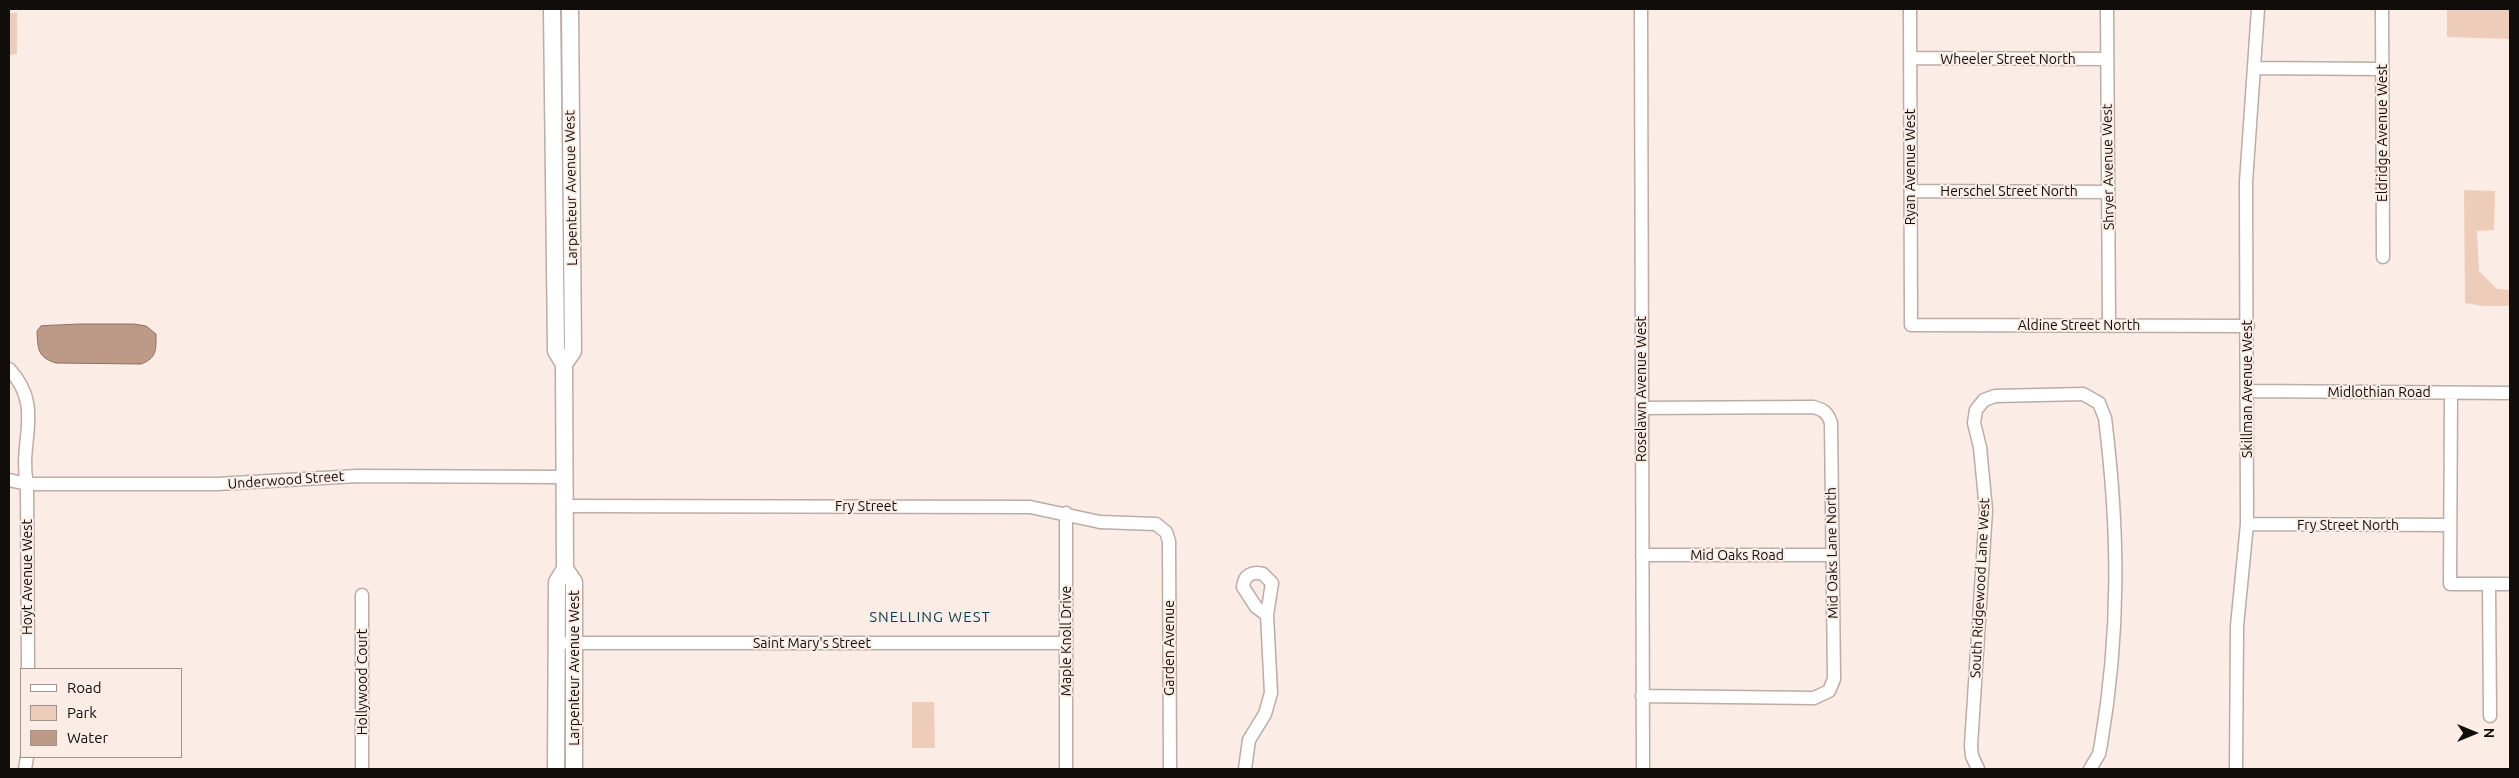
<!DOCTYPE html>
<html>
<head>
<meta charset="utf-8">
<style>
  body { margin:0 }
  #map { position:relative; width:2519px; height:778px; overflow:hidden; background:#fbede6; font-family:Ubuntu,sans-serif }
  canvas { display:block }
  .frame { position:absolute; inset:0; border:10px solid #110d0b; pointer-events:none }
  .legend { position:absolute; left:20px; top:668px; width:162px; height:90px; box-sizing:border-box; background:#fbede6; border:1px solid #9d938e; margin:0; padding:6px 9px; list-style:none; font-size:15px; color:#110d0b }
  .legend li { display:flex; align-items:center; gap:10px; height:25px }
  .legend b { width:25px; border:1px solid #9d938e }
  .north { position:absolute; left:2449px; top:708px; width:50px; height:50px; -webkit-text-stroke:4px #fbede6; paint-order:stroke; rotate:90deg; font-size:14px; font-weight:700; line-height:20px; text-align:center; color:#110d0b }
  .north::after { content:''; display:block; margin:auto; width:18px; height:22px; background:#110d0b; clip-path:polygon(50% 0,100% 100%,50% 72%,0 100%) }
</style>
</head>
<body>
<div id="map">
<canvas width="2519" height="778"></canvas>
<div class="frame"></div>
<ul class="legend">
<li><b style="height:6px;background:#fff"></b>Road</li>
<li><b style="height:14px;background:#eeccba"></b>Park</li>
<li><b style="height:14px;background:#bd9a88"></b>Water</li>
</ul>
<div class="north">N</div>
</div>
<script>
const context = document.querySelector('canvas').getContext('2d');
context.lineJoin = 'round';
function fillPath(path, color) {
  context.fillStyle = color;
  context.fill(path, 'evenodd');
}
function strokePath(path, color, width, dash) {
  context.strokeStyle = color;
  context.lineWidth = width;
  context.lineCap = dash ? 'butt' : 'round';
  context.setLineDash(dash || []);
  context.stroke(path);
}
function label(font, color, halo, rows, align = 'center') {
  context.font = font + ' Ubuntu,sans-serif';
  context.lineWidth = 4;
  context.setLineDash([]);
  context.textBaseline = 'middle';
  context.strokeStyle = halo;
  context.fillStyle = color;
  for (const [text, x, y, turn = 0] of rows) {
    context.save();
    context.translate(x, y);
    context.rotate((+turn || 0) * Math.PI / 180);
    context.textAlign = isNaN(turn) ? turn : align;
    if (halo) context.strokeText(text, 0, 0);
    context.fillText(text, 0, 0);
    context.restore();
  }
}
fillPath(new Path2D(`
  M2447 9H2510V39L2447 37Z
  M9 13H17V54L9 55Z
  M2464 190 2495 191 2494 230 2477 231 2479 271 2497 289 2510 290V306H2483L2465 303Z
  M912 702H934L935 748H912Z`), '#eeccba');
const water = new Path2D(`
  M80 324H134L146 326 156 334C156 350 157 358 141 364L56 363C37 357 38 349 37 331L41 326Z`);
fillPath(water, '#bd9a88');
strokePath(water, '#897062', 1);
const minor = new Path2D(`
  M1641 9 1643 769
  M1910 9 1911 325 2248 326
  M2107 9 2109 325
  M2382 9 2383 257
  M1910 58 2107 59
  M2254 68 2382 69
  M1911 191 2108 192
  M9 369C45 407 18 441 27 484L28 669
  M2247 391 2510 393
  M2451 393 2450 584H2510
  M1642 408 1813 407C1823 409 1828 413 1831 423L1834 679 1829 691 1814 698 1642 696
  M9 480 27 484H217L357 476 564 477
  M565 506 1030 507 1100 522 1156 524 1166 532 1169 541 1170 769
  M1066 513V769
  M2247 524 2449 525
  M1642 555H1832
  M2489 584 2490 716
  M362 595V769
  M567 643H1066
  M25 769 27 757
  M1245 769 1249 740 1265 714 1271 693 1267 615 1272 583 1263 574C1252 571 1244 575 1243 587L1256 607 1267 615
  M1978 769 1972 756 1971 746 1986 510 1980 447 1974 423 1976 410 1984 400 1995 396 2083 394 2099 403 2105 418C2119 531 2120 632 2101 744L2099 754 2090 769
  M2236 769 2237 626 2247 524 2246 182 2258 9`);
const major = new Path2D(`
  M552 9 556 351 564 364 565 569 557 582 556 769
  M564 364 573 351 570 9
  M565 569 574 582V769`);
strokePath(minor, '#baaca6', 15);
strokePath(major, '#baaca6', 19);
strokePath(minor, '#fff', 12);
strokePath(major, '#fff', 16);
label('14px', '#110d0b', '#fbede6', [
  ["Wheeler Street North",2008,59],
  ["Eldridge Avenue West",2382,133,-90],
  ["Ryan Avenue West",1910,167,-90],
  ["Shryer Avenue West",2108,167,-91],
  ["Larpenteur Avenue West",571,188,-91],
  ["Herschel Street North",2009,191],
  ["Aldine Street North",2079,325],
  ["Roselawn Avenue West",1641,389,-90],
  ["Skillman Avenue West",2247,389,-90],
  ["Midlothian Road",2379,392],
  ["Underwood Street",286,480,-4],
  ["Fry Street",866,506],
  ["Fry Street North",2348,525],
  ["Mid Oaks Lane North",1832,553,-91],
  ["Mid Oaks Road",1737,555],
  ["Hoyt Avenue West",27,577,-90],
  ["South Ridgewood Lane West",1980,588,-87],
  ["Maple Knoll Drive",1066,641,-90],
  ["Saint Mary's Street",812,643],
  ["Garden Avenue",1169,648,-90],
  ["Larpenteur Avenue West",574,668,-90],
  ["Hollywood Court",362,682,-90]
]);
context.letterSpacing = '1px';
label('15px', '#0a3c4f', '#fbede6', [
  ["SNELLING WEST",930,617]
]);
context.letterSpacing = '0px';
</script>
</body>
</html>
